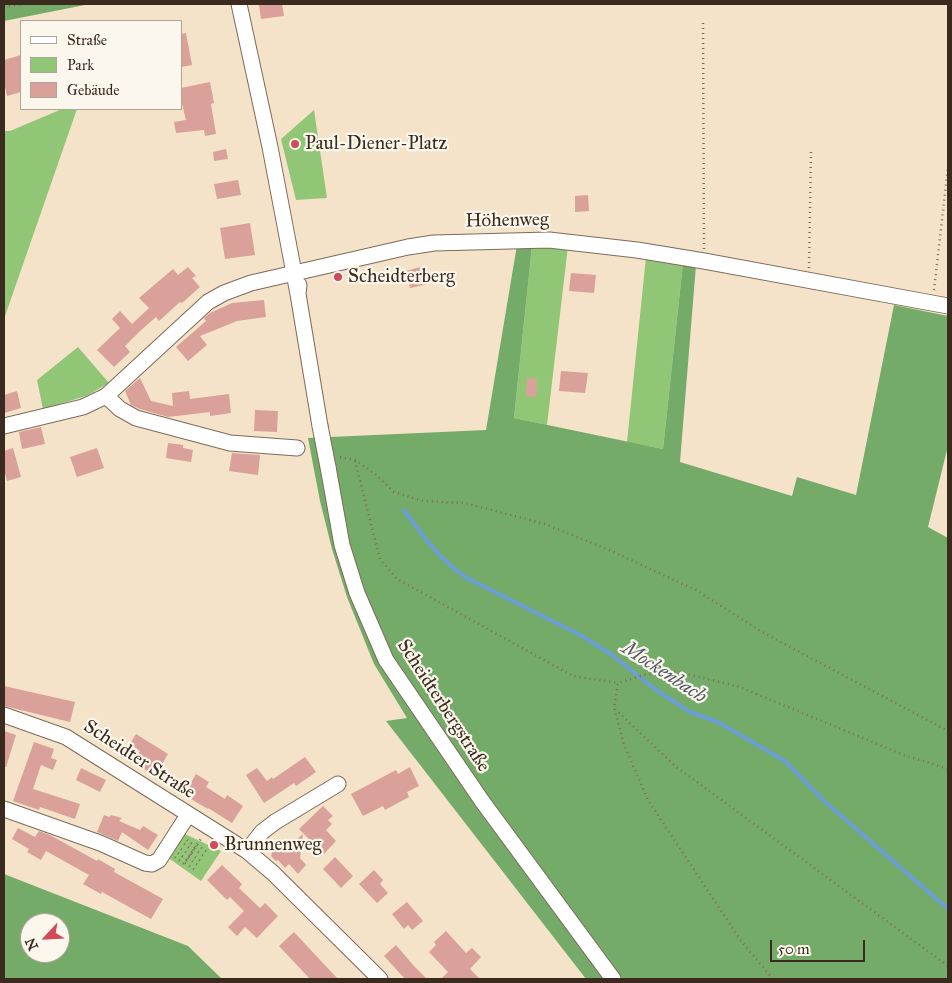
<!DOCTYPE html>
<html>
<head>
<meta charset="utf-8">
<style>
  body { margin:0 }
  #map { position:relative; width:952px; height:983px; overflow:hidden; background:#f4e3c8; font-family:"IM FELL Great Primer",serif }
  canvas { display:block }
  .frame { position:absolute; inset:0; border:5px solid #3b2a1e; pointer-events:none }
  .legend { position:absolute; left:20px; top:20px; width:162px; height:90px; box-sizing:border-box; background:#fbf7ec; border:1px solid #aea59a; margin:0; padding:6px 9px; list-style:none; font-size:15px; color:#3b2a1e }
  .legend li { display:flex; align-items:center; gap:10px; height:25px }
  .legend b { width:25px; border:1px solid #aea59a }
  .north { position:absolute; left:20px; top:913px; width:50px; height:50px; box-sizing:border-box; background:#fbf7ec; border:1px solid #aea59a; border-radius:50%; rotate:245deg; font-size:14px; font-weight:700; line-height:20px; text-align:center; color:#3b2a1e }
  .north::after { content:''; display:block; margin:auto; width:18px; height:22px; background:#d1495b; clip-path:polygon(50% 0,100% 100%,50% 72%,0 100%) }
  .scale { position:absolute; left:770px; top:940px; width:95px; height:22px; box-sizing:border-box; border:2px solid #3b2a1e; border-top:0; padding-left:6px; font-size:15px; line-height:18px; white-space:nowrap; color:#3b2a1e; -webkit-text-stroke:4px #fbf7ec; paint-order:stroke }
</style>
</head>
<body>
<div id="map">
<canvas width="952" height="983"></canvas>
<div class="frame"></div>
<ul class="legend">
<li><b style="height:6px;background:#fff"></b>Straße</li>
<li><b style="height:14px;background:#92c677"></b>Park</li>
<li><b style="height:14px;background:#d9a199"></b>Gebäude</li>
</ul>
<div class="north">N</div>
<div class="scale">50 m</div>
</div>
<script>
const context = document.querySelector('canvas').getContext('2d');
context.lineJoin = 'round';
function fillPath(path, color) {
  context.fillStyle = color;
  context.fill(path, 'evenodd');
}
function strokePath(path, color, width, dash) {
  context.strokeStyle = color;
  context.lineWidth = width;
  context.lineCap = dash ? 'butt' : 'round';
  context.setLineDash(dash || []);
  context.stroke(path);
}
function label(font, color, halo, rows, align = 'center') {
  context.font = font + ' "IM FELL Great Primer",serif';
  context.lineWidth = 4.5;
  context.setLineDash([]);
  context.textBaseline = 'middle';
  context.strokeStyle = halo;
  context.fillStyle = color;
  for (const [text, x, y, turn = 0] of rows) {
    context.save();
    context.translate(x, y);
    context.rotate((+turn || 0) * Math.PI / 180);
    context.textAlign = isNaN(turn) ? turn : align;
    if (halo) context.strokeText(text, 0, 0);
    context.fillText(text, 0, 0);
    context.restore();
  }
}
fillPath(new Path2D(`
  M62 109H77L4 319V131H10Z
  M314 110 327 198 296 200 281 139Z
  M532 246H568L547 425 514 418Z
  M646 257 683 263 663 449 627 442Z
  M78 347 109 383 86 396 43 409 37 380Z
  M183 833 221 851 201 881 167 857Z`), '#92c677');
fillPath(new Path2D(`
  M4 4H90L4 21Z
  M517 245 532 246 514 418 663 449 683 263 696 265 680 462 792 496 797 477 856 495 894 305 948 316V446L928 527 948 538V979H586L386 721 407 718 374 664 347 597 332 549 320 501 308 438 486 430Z
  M4 874 188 946 222 979H4ZM30 923H60V953H30Z`), '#75ab68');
strokePath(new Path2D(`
  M404 510C422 535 440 560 467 578L584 637 612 655 656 690 690 712 718 722 785 761 823 800 948 909`), '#6b9ed6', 4);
fillPath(new Path2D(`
  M270 4H282L284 16 261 19 259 5Z
  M186 33 192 65 181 67V34Z
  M21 55V92L7 96 4 83V60Z
  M210 82 214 103 211 104 216 134 205 136 204 130 176 133 174 122 186 120 181 100V88Z
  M226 149 228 159 214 161 213 152Z
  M238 180 241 195 217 199 214 184Z
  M588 195 589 211 575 212V196Z
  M250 223 255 255 225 259 220 228Z
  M424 266 428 284 410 288 406 271Z
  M188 267 196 276 192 278 200 287 182 303 180 302 159 321 156 317 139 332 125 346 130 352 114 367 97 350 120 328 112 319 120 311 132 324 149 308 139 298 173 269 178 275Z
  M571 273 596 275 594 293 569 291Z
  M264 300 266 317 237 321 200 336 207 345 188 361 176 347 206 321 204 318 210 313 232 303Z
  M561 371 588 373 585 393 559 391Z
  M140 378 151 401 173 406 172 393 189 391 190 399 229 394 231 413 210 416V412L168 417 140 409 131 405 125 391Z
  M527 378 537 379 536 397 526 396Z
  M17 391 21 408 4 413V395Z
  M255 410 278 411 277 432 254 431Z
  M41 427 45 444 22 449 19 432Z
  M168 443 183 445V448L193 450 191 462 166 458Z
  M13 448 21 477 7 481 4 469V451Z
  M97 448 104 468 77 477 70 457Z
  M232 453 260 455 258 475 229 471Z
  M4 686 75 702 70 722 4 706Z
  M4 731 16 735 6 767H4Z
  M136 734 168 754 155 776 133 762 140 751 130 744Z
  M34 742 54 749 51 758 57 760 53 770 41 765 33 789 80 804 75 819 40 807 39 810 13 801Z
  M305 757 316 772 296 786 294 783 264 803 246 775 257 768 267 781 272 777 273 779Z
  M410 767 419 786 407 792 409 797 385 810 383 806 363 816 351 794 396 770 398 774Z
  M81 768 106 780 100 792 76 780Z
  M196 774 209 782 206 787 225 799 227 795 243 806 232 823 208 808V809L184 795Z
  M323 806 333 816 328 820 332 824 326 830 336 841 324 854 299 829Z
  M104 815 109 817 111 815 122 818 119 821 140 830 143 826 158 835 148 850 122 832 118 841 97 832Z
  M18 828 35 837 39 831 50 835 97 861 98 859 115 869 114 872 163 899 151 919 102 892 101 894 83 884 89 875 46 851 41 860 27 852 29 849 12 839Z
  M303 834 300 858 306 865 298 874 289 864 285 868 278 860 276 861 271 856 272 852 282 842 287 848Z
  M335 857 353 876 341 888 323 869Z
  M222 865 242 884 239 888 260 908 265 903 278 916 257 938 245 927 237 936 228 927 244 911 230 897 227 900 207 880Z
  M374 870 383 880 380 884 388 893 377 903 359 884Z
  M407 902 423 921 412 930 408 925 404 929 392 914Z
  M446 931 466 953 472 948 481 957 470 969 480 979H441L448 972 429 952 436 945 434 942Z
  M294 932 321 961 338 979H310L279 946Z
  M396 945 414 966 427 979H405L384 956Z`), '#d9a199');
const minor = new Path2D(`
  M239 4 270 147 298 294
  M299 285 298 294 320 426
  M106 396 120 409 136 418 230 443 297 448
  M4 426 83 407 106 396 208 302 224 293 251 283 408 247 434 243 549 240 637 250 704 261 948 306
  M328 467 342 545 357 593 386 660 482 801 613 979
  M4 715 66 737 247 851 273 873 380 979
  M4 809 100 843 145 863 152 864 159 860 188 815
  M247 851 262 832 275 822 338 784`);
strokePath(minor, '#7c6b5a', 17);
strokePath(new Path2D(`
  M4 7 24 4
  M703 23 704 249
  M809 268 811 152
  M934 290 948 167
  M340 457 355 460 375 474 394 492 423 501 465 503 545 524 609 550 696 590 762 632 948 731
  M355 461 380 559 397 579 573 676 618 683
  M615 709 675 766 948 966
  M187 840 196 847
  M184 844 193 851
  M197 845 209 853
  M181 849 190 855
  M194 849 205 857
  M178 853 187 860
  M191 854 202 862
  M175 857 184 864 202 837
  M188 858 199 866
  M185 863 195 870
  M773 979 741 941 648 800 624 745 614 708 618 683 644 675 674 671 737 686 904 755 948 769`), '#7c6b5a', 2.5, [1, 4]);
strokePath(minor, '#fff', 15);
const minorBridge = new Path2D(`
  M320 426 328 467`);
strokePath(minorBridge, '#7c6b5a', 17, []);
strokePath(minorBridge, '#fff', 15);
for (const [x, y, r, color] of [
  [295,144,5,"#d1495b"],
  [338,277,5,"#d1495b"],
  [214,845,5,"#d1495b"]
]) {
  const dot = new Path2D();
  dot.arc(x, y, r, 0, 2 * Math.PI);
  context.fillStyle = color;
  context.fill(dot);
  strokePath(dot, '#fbf7ec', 2);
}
label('19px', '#3b2a1e', '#fbf7ec', [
  ["Paul-Diener-Platz",305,144],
  ["Scheidterberg",348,277],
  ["Brunnenweg",224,845]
], 'left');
label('19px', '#3b2a1e', '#fbf7ec', [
  ["Höhenweg",507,221,-1],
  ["Scheidterbergstraße",443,706,57],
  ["Scheidter Straße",139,760,33]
]);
label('italic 20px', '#4e5868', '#fbf7ec', [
  ["Mockenbach",664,673,33]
]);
</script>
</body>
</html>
